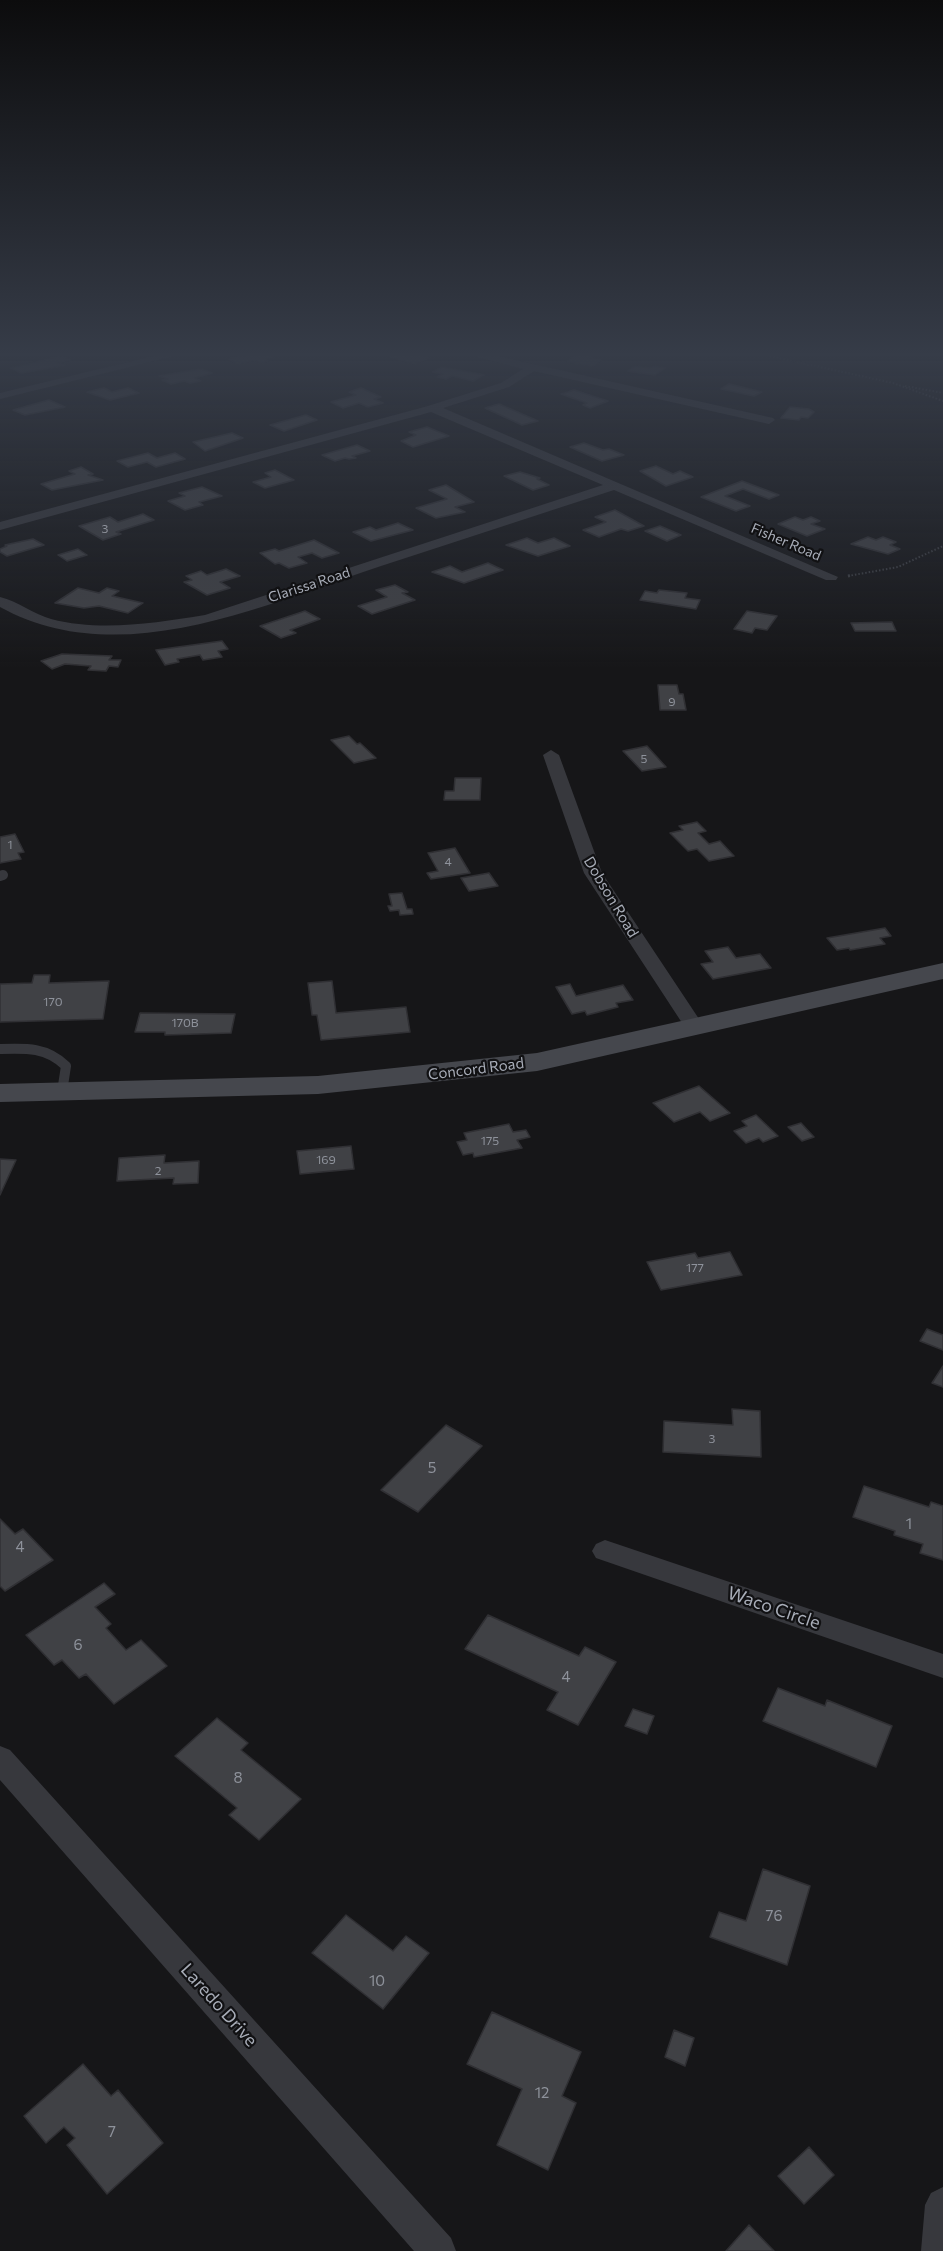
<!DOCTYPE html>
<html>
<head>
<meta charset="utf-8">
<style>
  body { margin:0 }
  canvas { display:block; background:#161618 }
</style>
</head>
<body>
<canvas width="943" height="2251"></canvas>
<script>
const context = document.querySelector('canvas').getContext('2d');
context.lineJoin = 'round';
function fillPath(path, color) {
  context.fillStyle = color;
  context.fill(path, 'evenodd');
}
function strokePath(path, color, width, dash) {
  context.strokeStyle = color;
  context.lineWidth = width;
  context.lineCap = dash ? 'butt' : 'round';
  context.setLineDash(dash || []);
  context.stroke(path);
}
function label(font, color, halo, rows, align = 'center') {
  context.font = font + ' Commissioner,sans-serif';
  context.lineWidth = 4.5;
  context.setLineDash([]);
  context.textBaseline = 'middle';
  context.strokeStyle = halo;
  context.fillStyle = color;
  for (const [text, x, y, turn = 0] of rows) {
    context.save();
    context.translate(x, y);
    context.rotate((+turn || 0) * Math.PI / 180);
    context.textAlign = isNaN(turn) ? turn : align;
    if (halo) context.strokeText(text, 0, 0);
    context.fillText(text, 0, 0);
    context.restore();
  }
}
const building = new Path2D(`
  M257 353H268L273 357 263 359 268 361 260 363 255 360 237 364 229 359Z
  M389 353H413L429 358 414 364 385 355Z
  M579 353 595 355 590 358 601 360 594 366 567 362Z
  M62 356 70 360 57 363 66 365 21 373 11 368Z
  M635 366 650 368 653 366 665 368 655 375 628 371Z
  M442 367 484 375 473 381 452 376 446 379 437 377 443 374 433 372Z
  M201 369 212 373 195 378 201 381 190 383 184 381 171 384 162 380 168 379 159 376Z
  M729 384 762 392 754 396 721 389Z
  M104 388 112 392 128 388 139 393 110 400 87 392Z
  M361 388 381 397 374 399 383 403 368 407 359 403 343 408 331 402 356 395 349 392Z
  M574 390 608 401 590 408 583 405 587 403 561 394Z
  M49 400 65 407 25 415 13 410Z
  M499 404 538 421 522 425 485 408Z
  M790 407 809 409 814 412 808 418 801 417 799 420 781 418Z
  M306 415 317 420 284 431 270 425Z
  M427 427 449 436 413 447 401 441 416 435 409 432Z
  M232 433 243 438 205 451 193 442Z
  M584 443 603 450 609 449 624 455 602 461 570 447Z
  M357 445 370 451 352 456 356 458 349 459 345 458 335 461 322 455Z
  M148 453 157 458 175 453 185 459 156 467 147 462 128 467 117 461Z
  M656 466 673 474 680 471 693 477 666 486 640 471Z
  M81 467 93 474 88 475 103 480 52 490 41 484 75 474 69 471Z
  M275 470 294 480 265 488 253 482 271 477 265 473Z
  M520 472 540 478 537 479 549 485 533 490 504 476Z
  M742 481 779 495 769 499 743 489 725 496 750 506 736 511 701 497Z
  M446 485 474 502 455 507 465 512 436 518 416 508 447 499 429 490Z
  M202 487 222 496 199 502 203 505 185 510 168 501 185 496 179 493Z
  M615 510 644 526 628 531 621 529 599 537 583 530 606 522 595 517Z
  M143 514 154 520 116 532 121 534 103 540 79 526 110 517 118 522Z
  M795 517 803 520 811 517 820 521 811 524 825 529 807 536 778 524Z
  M398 523 413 530 371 541 353 532 370 527 376 530Z
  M660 526 681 535 667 541 645 531Z
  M868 537 876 540 883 537 896 542 890 545 900 549 888 554 851 544Z
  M527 538 538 543 554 538 570 546 538 556 506 545Z
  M33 539 44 545 7 556 0 552V549L7 546 5 545Z
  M314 540 339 553 322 558 312 553 298 557 307 563 289 568 279 563 275 564 260 553 275 549 279 551Z
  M78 549 87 555 67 561 58 555Z
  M488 563 503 570 464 583 432 572 450 566 462 572Z
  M226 569 240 576 220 582 230 588 207 595 184 582 192 580 186 576 201 571 207 575Z
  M395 585 408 592 402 593 415 600 372 614 358 606 387 597 376 590Z
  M78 588 99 593 107 588 119 591 112 596 143 603 128 613 99 606 84 608 55 603Z
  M659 590 687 593 685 598 700 600 696 609 640 600 645 591 657 593Z
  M305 611 320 619 290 630 296 633 281 638 260 626Z
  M747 611 777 616 767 630 755 628 752 633 734 629Z
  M892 622 896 631H855L851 623Z
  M222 641 228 649 218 651 222 657 203 660 200 655 177 659 179 662 165 665 156 650Z
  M62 654 112 656 109 660H121L118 667 109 666 106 671 88 670 91 666 65 664 52 669 41 661Z
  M658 685H677L679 694H683L686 710H660Z
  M349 736 357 744 360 743 376 758 354 763 331 740Z
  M647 746 666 767 642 771 623 751Z
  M455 778H481L480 800H444L445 791H454Z
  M697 822 706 831 698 833 709 844 720 841 734 856 709 861 697 849 688 851 670 833 683 830 679 826Z
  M15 834 24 852 18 853 21 859 0 863V837Z
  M455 848 470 873 431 879 427 873 438 871 428 853Z
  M489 873 498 886 469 891 461 878Z
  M402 893 407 909H412L413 914 400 915 399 910 390 911 388 906H392L389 894Z
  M885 928 891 936 880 938 885 944 850 950 849 948 837 950 827 938Z
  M728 947 736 958 760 954 771 968 713 979 701 964 713 962 705 951Z
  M34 975H50L49 983 109 981 103 1019 0 1022V984L32 983Z
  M332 981 336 1013 406 1007 410 1032 321 1040 317 1015H312L308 983Z
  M570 984 576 996 623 985 633 1000 616 1003 618 1007 595 1013 587 1015 585 1011 572 1014 556 987Z
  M140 1013 235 1014 231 1033 165 1035V1032H135Z
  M699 1086 730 1113 710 1121 700 1112 674 1122 653 1103Z
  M756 1115 778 1136 763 1142 759 1138 746 1143 734 1131 747 1126 742 1121Z
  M801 1123 814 1137 802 1141 788 1127Z
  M509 1124 513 1132 526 1130 530 1137 517 1140 522 1148 474 1157 473 1153 463 1155 457 1142 467 1140 464 1133Z
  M351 1146 354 1169 300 1174 297 1151Z
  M165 1155 164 1163 199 1161 198 1183 173 1184 174 1178 117 1181 119 1158Z
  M0 1159 16 1160 0 1195Z
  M730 1252 742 1275 661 1290 647 1262 695 1253 698 1258Z
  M927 1329 943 1335V1350L920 1341Z
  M943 1366V1387L932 1383Z
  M732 1409 760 1411 761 1457 663 1452 664 1421 733 1425Z
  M446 1425 482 1446 418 1512 381 1490Z
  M864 1486 929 1507 931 1502 943 1506V1560L920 1553 923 1544 894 1535 895 1531 853 1517Z
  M0 1519 15 1534 23 1529 53 1560 5 1591 0 1586Z
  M104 1583 115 1594 95 1607 111 1624 106 1628 126 1650 141 1640 167 1666 114 1704 86 1674 79 1678 62 1660 54 1665 26 1635Z
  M488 1615 579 1656 585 1647 616 1662 578 1725 547 1710 558 1692 465 1649Z
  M778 1688 825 1706 827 1700 892 1726 876 1767 763 1721Z
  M633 1709 654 1716 647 1734 625 1726Z
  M217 1718 248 1743 241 1750 301 1799 259 1840 229 1815 237 1808 175 1756Z
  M763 1869 810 1886 787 1965 710 1937 719 1912 746 1921Z
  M346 1915 393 1951 406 1936 429 1953 383 2009 312 1953Z
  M492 2012 581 2052 562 2096 576 2103 548 2170 497 2145 522 2089 467 2064Z
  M674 2030 694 2038 685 2066 665 2057Z
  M83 2064 111 2096 118 2090 163 2143 107 2194 67 2145 75 2138 64 2127 46 2143 24 2116Z
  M809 2147 834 2175 804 2204 778 2176Z
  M749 2225 774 2251H726Z`);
fillPath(building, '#404145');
strokePath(building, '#303034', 1.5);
strokePath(new Path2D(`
  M756 353 893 383 943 401
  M905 386 943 393
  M848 576 898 567 943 546`), '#3d3f44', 2, [1.5, 2]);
strokePath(new Path2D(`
  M848 576 853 575`), '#3d3f44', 3, [2, 3]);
strokePath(new Path2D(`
  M0 876 3 875
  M0 1049C26 1048 47 1047 66 1066L62 1092`), '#37383d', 10);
fillPath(new Path2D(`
  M166 353H186L0 399V393Z
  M462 353H484L773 418 775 420 769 424 534 371 509 387 443 408 838 577 836 580H826L614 490C536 515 459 541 381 566 263 605 120 673 0 607V597C18 601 33 614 51 619 101 632 155 623 205 615L603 485 431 412 0 530V522L428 406 501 383 523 369Z
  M551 750 559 755 602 873 705 1028 702 1032H688L584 873 543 755Z
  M605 1540 943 1654V1678L596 1558 592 1551 596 1544Z
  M0 1746 10 1750 451 2238 456 2251H414L0 1780Z
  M943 2187V2251H921L925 2205 931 2193Z`), '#37383d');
fillPath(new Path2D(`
  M943 963V979L537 1071 318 1094 0 1102V1084L318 1076 537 1053Z`), '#45474d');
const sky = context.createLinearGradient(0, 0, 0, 669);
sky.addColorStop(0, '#0c0c0d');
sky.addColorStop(0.53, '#363c48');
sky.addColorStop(1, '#363c4800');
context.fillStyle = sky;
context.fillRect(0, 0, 943, 669);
label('12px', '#8e929b', null, [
  ["3",105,529],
  ["9",672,702],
  ["5",644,759],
  ["1",10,845],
  ["4",448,862],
  ["170",53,1002],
  ["170B",185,1023],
  ["175",490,1141],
  ["169",326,1160],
  ["2",158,1171],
  ["177",695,1268],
  ["3",712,1439]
]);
label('14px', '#a8adb8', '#111113', [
  ["Fisher Road",786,542,23],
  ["Clarissa Road",309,585,-18]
]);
label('15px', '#a8adb8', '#111113', [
  ["Dobson Road",611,897,59],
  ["Concord Road",476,1069,-7]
]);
label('15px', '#8e929b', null, [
  ["5",432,1468],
  ["1",909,1524],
  ["4",20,1547],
  ["6",78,1645],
  ["4",566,1677],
  ["8",238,1778],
  ["76",774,1916],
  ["10",377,1981],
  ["12",542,2093],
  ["7",112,2132]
]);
label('18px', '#a8adb8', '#111113', [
  ["Waco Circle",774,1608,19],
  ["Laredo Drive",219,2005,48]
]);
</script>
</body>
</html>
